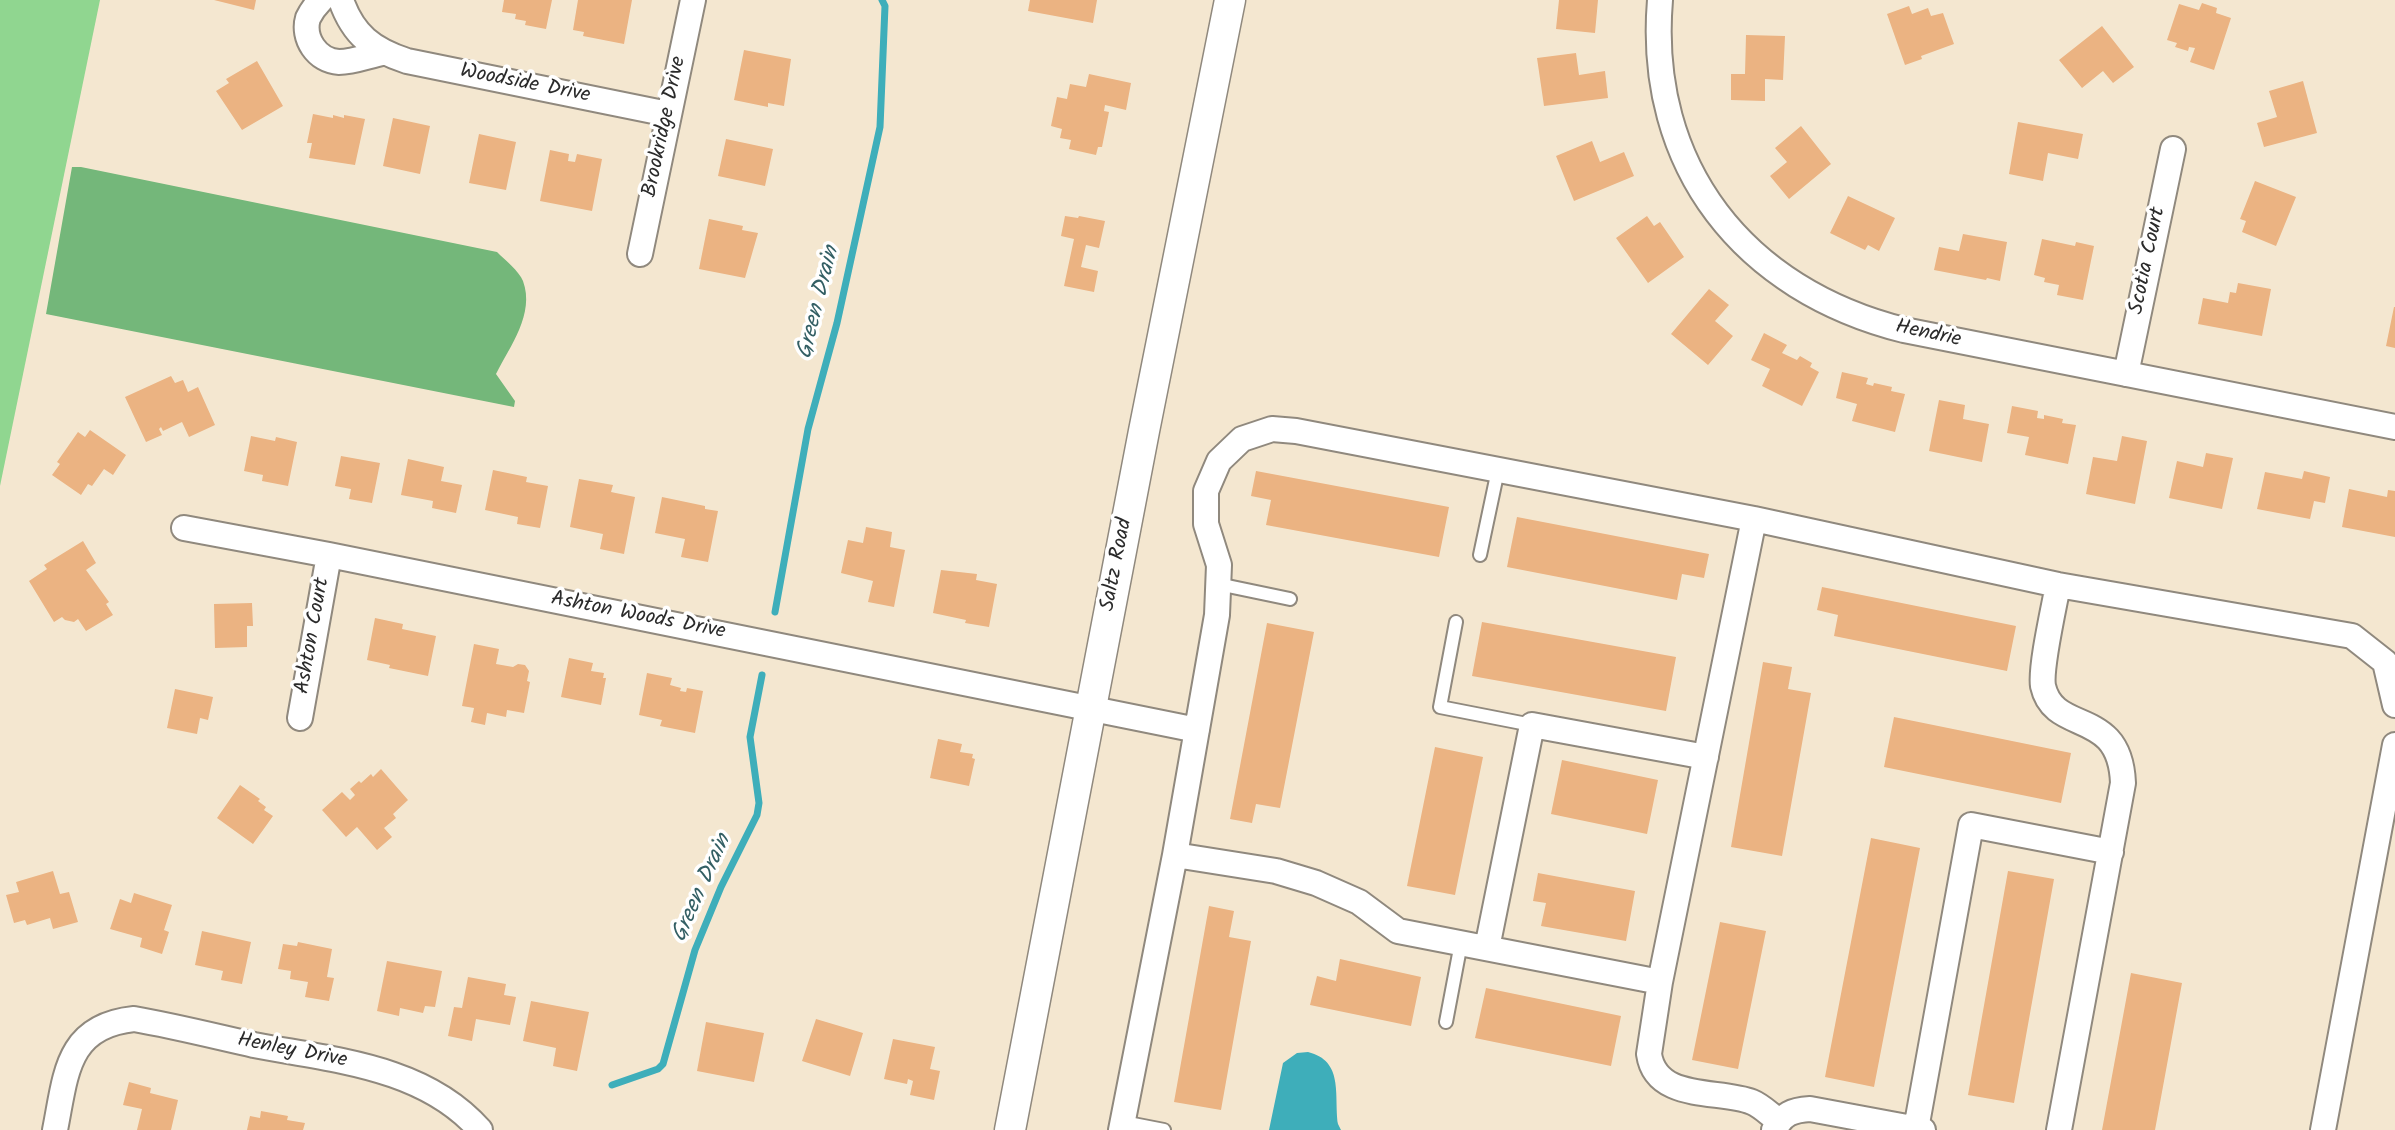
<!DOCTYPE html>
<html>
<head>
<meta charset="utf-8">
<style>
  body { margin:0 }
  canvas { display:block; background:#f4e7d0 }
</style>
</head>
<body>
<canvas width="2395" height="1130"></canvas>
<script>
const context = document.querySelector('canvas').getContext('2d');
context.lineJoin = 'round';
function fillPath(path, color) {
  context.fillStyle = color;
  context.fill(path, 'evenodd');
}
function strokePath(path, color, width, dash) {
  context.strokeStyle = color;
  context.lineWidth = width;
  context.lineCap = dash ? 'butt' : 'round';
  context.setLineDash(dash || []);
  context.stroke(path);
}
function label(font, color, halo, rows, align = 'center') {
  context.font = font + ' Kalam,sans-serif';
  context.lineWidth = 7;
  context.setLineDash([]);
  context.textBaseline = 'middle';
  context.strokeStyle = halo;
  context.fillStyle = color;
  for (const [text, x, y, turn = 0] of rows) {
    context.save();
    context.translate(x, y);
    context.rotate((+turn || 0) * Math.PI / 180);
    context.textAlign = isNaN(turn) ? turn : align;
    if (halo) context.strokeText(text, 0, 0);
    context.fillText(text, 0, 0);
    context.restore();
  }
}
fillPath(new Path2D(`
  M0 0H100L0 486Z`), '#90d690');
fillPath(new Path2D(`
  M72 167H81L497 252C505 260 519 271 523 281 535 314 510 346 496 374L515 401 514 407 46 314Z`), '#74b77a');
fillPath(new Path2D(`
  M1308 1052C1344 1061 1334 1094 1338 1124L1341 1130H1269L1283 1063 1297 1053Z`), '#3eaeba');
strokePath(new Path2D(`
  M775 612 808 429 837 323 880 127 885 6 882 0
  M612 1085 658 1069 663 1064 695 950 721 887 757 815 759 803 750 737 762 675`), '#3eaeba', 7);
fillPath(new Path2D(`
  M214 0H256L254 10Z
  M504 0H552L546 29 525 25 526 21 515 19 516 14 502 12Z
  M578 0H632L624 44 583 36 584 32 573 30Z
  M1030 0H1097L1093 23 1028 11Z
  M1559 0H1598L1595 33 1556 29Z
  M2202 3 2217 8 2216 13 2231 18 2214 70 2190 62 2195 48 2189 47 2188 51 2175 47 2177 43 2167 40 2179 4 2199 10Z
  M1909 6 1912 14 1928 8 1931 16 1943 13 1954 44 1921 56 1922 59 1905 65 1887 14Z
  M2102 26 2134 67 2113 83 2103 71 2082 88 2059 60Z
  M1746 35 1785 36 1783 80 1765 79V101L1731 100V74H1745Z
  M744 50 791 59 784 106 768 103V107L734 100Z
  M1576 53 1579 75 1605 71 1608 98 1544 106 1537 58Z
  M257 61 283 106 242 130 216 91 229 83 226 79Z
  M1089 74 1131 83 1126 110 1105 105 1104 111 1109 112 1102 147H1098L1096 155 1069 149 1071 140 1060 138 1062 129 1051 126 1057 97 1067 99 1070 84 1086 87Z
  M2303 81 2317 133 2264 147 2257 123 2277 117 2269 91Z
  M313 114 333 118V115L344 118V115L365 119 355 165 309 158 312 143H307Z
  M393 118 430 126 420 174 383 166Z
  M2018 122 2083 134 2078 159 2048 153 2043 181 2009 174Z
  M1801 126 1831 164 1789 199 1770 176 1787 162 1775 148Z
  M479 134 516 142 506 190 469 183Z
  M726 139 773 149 765 186 718 176Z
  M1592 141 1600 162 1624 152 1634 176 1574 201 1556 156Z
  M550 150 569 154 568 161 575 162 577 154 602 159 592 211 540 201Z
  M2255 181 2296 197 2276 246 2242 232 2246 221 2240 219Z
  M1848 196 1895 218 1879 251 1868 245 1865 250 1830 233Z
  M1065 216 1078 218 1079 216 1105 221 1099 248 1086 245 1081 267 1098 271 1094 292 1064 286 1074 239 1061 236Z
  M1647 216 1654 226 1660 222 1684 257 1648 283 1616 238Z
  M709 219 743 226 742 230 758 233 745 278 699 269Z
  M1963 234 2007 242 2000 281 1987 278 1986 280 1934 270 1939 247 1959 251Z
  M2042 239 2075 246 2076 242 2094 246 2083 300 2057 295 2059 285 2044 282 2045 278 2034 275Z
  M2238 283 2271 289 2262 336 2198 324 2203 298 2228 303 2230 292 2236 293Z
  M1709 289 1729 305 1715 321 1733 336 1708 365 1671 334Z
  M2394 307H2395V348L2386 346Z
  M1764 333 1787 345 1782 353 1797 360 1800 356 1812 363 1810 367 1819 372 1802 406 1762 386 1770 369 1751 360Z
  M1842 372 1868 378 1866 384 1873 386 1874 383 1892 387 1891 391 1905 394 1895 432 1852 421 1857 404 1836 398Z
  M171 376 175 383 183 380 188 392 198 387 215 425 189 437 182 422 163 431 161 427 159 429 162 435 146 442 125 397Z
  M1939 400 1965 405 1963 419 1989 424 1982 462 1929 451Z
  M2012 406 2038 411 2037 418 2044 419V415L2063 419 2062 423 2076 425 2068 464 2025 455 2029 437 2007 433Z
  M90 430 126 455 113 475 104 469 92 486 88 484 81 495 52 475 60 464 57 462 78 432 85 437Z
  M251 436 275 441 276 437 297 442 288 486 262 481 263 475 244 471Z
  M2122 436 2147 441 2135 504 2086 494 2093 457 2117 461Z
  M2206 453 2233 458 2222 509 2169 498 2177 461 2203 467Z
  M341 456 380 463 372 503 349 499 351 489 335 486Z
  M408 459 444 467 441 481 462 485 456 513 432 508 433 501 401 495Z
  M493 470 527 477 526 482 548 486 540 528 517 524 518 517 485 510Z
  M1256 471 1449 507 1439 557 1266 525 1271 500 1251 496Z
  M2304 471 2330 477 2325 503 2314 501 2310 519 2257 509 2265 472 2302 479Z
  M579 479 613 485 611 492 635 497 624 554 600 549 603 534 570 527Z
  M2349 489 2387 497 2388 490 2395 491V537L2342 527Z
  M662 497 705 506V509L718 511 708 562 681 557 685 539 655 533Z
  M1517 517 1709 554 1704 578 1682 574 1677 600 1507 567Z
  M866 527 892 532 890 547 905 550 894 607 868 602 873 581 841 573 848 540 863 543Z
  M83 541 96 563 86 570 109 602 106 604 113 615 86 631 78 619 74 622 65 620 62 617 54 622 29 581 47 569 44 565Z
  M941 570 977 574 976 580 997 584 989 627 965 623 966 620 933 613Z
  M1822 587 2016 626 2007 671 1834 636 1838 615 1817 610Z
  M252 603 253 626H247V647L215 648 214 604Z
  M375 618 403 624 402 629 436 636 428 676 389 668 390 665 367 660Z
  M1482 622 1676 657 1666 711 1472 676Z
  M1267 623 1314 632 1280 808 1256 804 1252 823 1230 819Z
  M474 644 499 649 496 664 513 667 518 664 525 665 529 671 527 681 530 682 524 713 507 710 506 717 487 713 485 725 471 722 474 708 462 706Z
  M569 658 593 663 591 671 604 673 603 678H606L601 705 561 697Z
  M1763 662 1792 667 1788 689 1811 693 1782 856 1731 847Z
  M647 673 672 678 670 685 681 688 680 691 686 692 687 688 703 691 695 733 660 726 662 720 639 715Z
  M175 689 213 697 208 720 200 718 197 734 167 728Z
  M1894 717 2071 753 2061 803 1884 767Z
  M938 739 962 744 960 752 973 754 972 758 975 759 969 786 930 778Z
  M1435 747 1483 757 1455 895 1407 886Z
  M1562 760 1658 780 1647 834 1551 814Z
  M381 769 408 800 393 814 396 818 384 828 392 837 377 850 357 827 346 837 322 810 342 792 350 800 355 795 350 789 359 781 361 783 371 774 373 777Z
  M240 785 260 799 258 801 266 807 264 810 273 816 253 844 217 818Z
  M1871 838 1920 848 1874 1087 1825 1077Z
  M53 871 60 894 69 892 78 922 53 929 50 918 27 925 25 920 14 923 6 895 19 892 16 882Z
  M2008 871 2054 879 2014 1103 1968 1095Z
  M1538 873 1635 891 1626 941 1541 926 1546 903 1533 901Z
  M134 893 172 905 164 930 169 932 162 954 140 947 142 938 110 929 120 899 131 903Z
  M1209 906 1234 911 1229 937 1251 941 1221 1110 1174 1102Z
  M1720 922 1766 931 1738 1069 1692 1060Z
  M202 931 251 942 242 984 221 980 223 971 195 965Z
  M298 942 332 949 327 977 334 978 329 1001 305 997 308 982 290 979 291 971 278 969 283 944 297 946Z
  M1340 959 1421 977 1411 1026 1310 1005 1317 976 1336 981Z
  M387 961 442 971 435 1007 425 1006 423 1013 400 1008 399 1016 377 1011Z
  M2131 973 2182 983 2155 1130H2102Z
  M468 977 506 984 504 995 516 997 510 1025 476 1019 472 1041 448 1036 454 1007 462 1008Z
  M1486 988 1621 1016 1611 1066 1475 1038Z
  M531 1001 589 1012 577 1071 553 1066 556 1048 523 1041Z
  M816 1019 863 1033 850 1076 802 1061Z
  M706 1022 764 1033 754 1082 697 1071Z
  M893 1039 935 1047 930 1069 940 1071 934 1100 910 1095 913 1081 908 1079 907 1084 884 1079Z
  M129 1082 151 1088 150 1093 178 1100 171 1130H137L142 1109 123 1105Z
  M261 1111 288 1116 287 1120 305 1123 303 1130H247L250 1116 260 1118Z`), '#ebb382');
const service = new Path2D(`
  M1480 555 1498 470
  M1218 584 1290 599
  M1456 622 1440 707 1532 725
  M1446 1022 1461 943
  M1123 1122 1164 1130`);
const minor = new Path2D(`
  M321 0C316 5 311 12 308 18 302 38 317 61 339 62 353 62 368 56 382 53
  M341 0C353 35 373 50 407 61L668 114
  M1660 0C1646 167 1744 290 1904 330L2395 427
  M640 254 693 0
  M2126 374 2173 149
  M1754 519 1660 982 1649 1054C1656 1102 1719 1089 1752 1102 1762 1106 1770 1115 1779 1121
  M184 528 329 555 1197 730
  M2058 585C2054 607 2040 668 2043 686 2054 736 2120 706 2123 783L2059 1130
  M300 718 329 555
  M1175 855 1276 871 1316 883 1359 902 1398 931 1660 982
  M1487 948 1532 725 1706 757
  M1916 1129 1971 825 2111 852
  M55 1130C66 1075 66 1026 134 1019 174 1026 214 1036 254 1045 332 1060 424 1066 480 1130
  M1121 1130 1175 855 1217 615 1219 565 1206 524V491L1219 461 1242 439 1272 429 1296 431 1754 519 2058 585 2352 636 2385 662 2395 705
  M1774 1130C1783 1114 1792 1110 1810 1109L1923 1130
  M2323 1130 2395 745`);
const tertiary = new Path2D(`
  M1010 1130 1144 431 1230 0`);
strokePath(service, '#90897e', 16);
strokePath(minor, '#90897e', 28);
strokePath(tertiary, '#90897e', 33);
strokePath(service, '#fff', 12);
strokePath(minor, '#fff', 24);
strokePath(tertiary, '#fff', 30);
label('21px', '#2b2b2b', '#fff', [
  ["Woodside Drive",525,85,11],
  ["Brookridge Drive",666,127,-78],
  ["Scotia Court",2149,261,-78],
  ["Hendrie",1928,335,12],
  ["Saltz Road",1118,565,-79],
  ["Ashton Woods Drive",638,617,11],
  ["Ashton Court",314,636,-80],
  ["Henley Drive",292,1052,11]
]);
label('italic 23px', '#335f64', '#fff', [
  ["Green Drain",820,303,-76],
  ["Green Drain",703,889,-66]
]);
</script>
</body>
</html>
